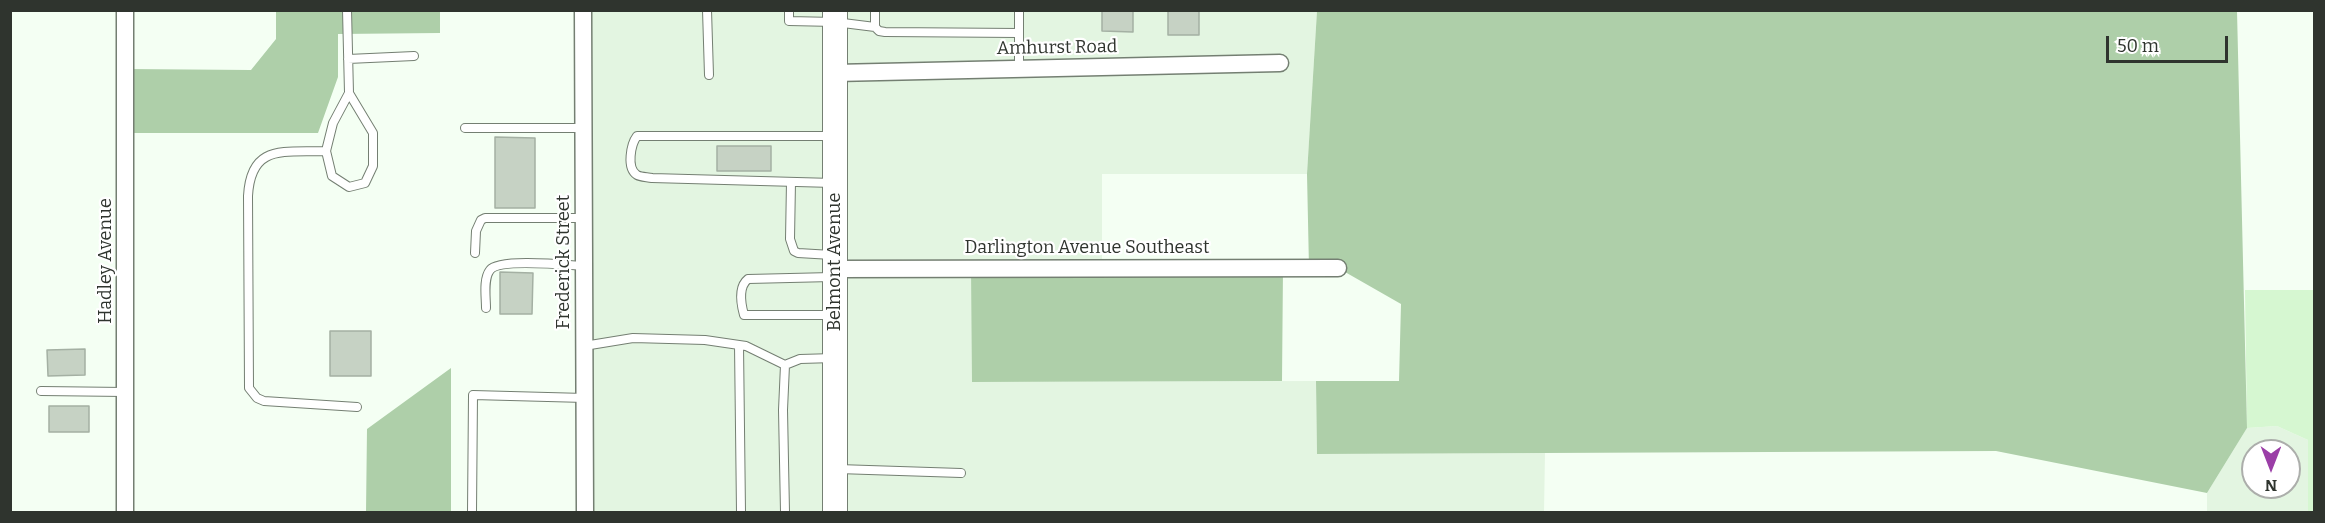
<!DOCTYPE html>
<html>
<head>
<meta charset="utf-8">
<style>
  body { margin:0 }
  #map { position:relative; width:2325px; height:523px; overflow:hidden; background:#f4fff3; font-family:Bitter,serif }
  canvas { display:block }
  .frame { position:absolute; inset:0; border:12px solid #2f342e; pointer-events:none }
  .north { position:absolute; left:2241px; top:439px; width:60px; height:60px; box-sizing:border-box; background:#fff; border:2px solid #acaeab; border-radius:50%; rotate:180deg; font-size:16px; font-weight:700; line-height:24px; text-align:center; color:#2f342e }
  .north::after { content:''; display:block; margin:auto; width:21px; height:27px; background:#9b3ea7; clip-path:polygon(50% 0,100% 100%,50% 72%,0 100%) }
  .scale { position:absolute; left:2106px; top:36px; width:122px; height:27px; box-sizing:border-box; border:3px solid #2f342e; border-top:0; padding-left:8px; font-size:18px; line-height:21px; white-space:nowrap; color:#2f342e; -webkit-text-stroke:4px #fff; paint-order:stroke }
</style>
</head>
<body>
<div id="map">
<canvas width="2325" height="523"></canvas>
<div class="frame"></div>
<div class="north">N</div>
<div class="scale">50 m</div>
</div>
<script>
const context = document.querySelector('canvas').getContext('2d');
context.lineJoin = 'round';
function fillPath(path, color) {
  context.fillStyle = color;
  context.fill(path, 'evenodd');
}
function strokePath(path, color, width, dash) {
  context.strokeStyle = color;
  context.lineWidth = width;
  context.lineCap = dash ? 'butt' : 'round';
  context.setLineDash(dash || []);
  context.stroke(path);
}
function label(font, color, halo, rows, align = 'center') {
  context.font = font + ' Bitter,serif';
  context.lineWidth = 4.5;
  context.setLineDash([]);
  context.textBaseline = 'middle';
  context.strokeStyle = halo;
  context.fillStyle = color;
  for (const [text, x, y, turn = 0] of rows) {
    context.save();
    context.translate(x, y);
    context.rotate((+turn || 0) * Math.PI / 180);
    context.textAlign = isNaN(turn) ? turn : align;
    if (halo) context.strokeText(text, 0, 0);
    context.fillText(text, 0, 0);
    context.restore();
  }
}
fillPath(new Path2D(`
  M583 11H1317L1307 174H1102V267L972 382 1316 381 1317 454 1545 453 1544 512H585Z
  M2277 426 2308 440V512H2207V493L2247 428ZM2253 451H2289V487H2253Z`), '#e3f5e1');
fillPath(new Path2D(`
  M2245 290H2314V512H2308V440L2277 426 2247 428Z`), '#d6f7d1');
fillPath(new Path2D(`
  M276 11H440V33L338 34V77L318 133H126L127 69 251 70 276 39Z
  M1317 11H2237L2247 428 2207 493 1996 451 1317 454 1316 381H1399L1401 304 1338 268H1309L1307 174Z
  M971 267 1283 268 1282 381 972 382Z
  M451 368V512H366L367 429Z`), '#aecfa9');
const building = new Path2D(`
  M1102 10H1133V32L1102 31Z
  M1168 10H1199V35H1168Z
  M495 137 535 138V208H495Z
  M717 146H771V171H717Z
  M500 272 533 273 532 314H500Z
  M330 331H371V376H330Z
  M85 349V375L48 376 47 350Z
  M49 406H89V432H49Z`);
fillPath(building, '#c6d2c4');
strokePath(building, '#a4b0a3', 1.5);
const service = new Path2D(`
  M347 10 349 93 333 123 326 151 332 176 349 187 365 183 373 166V133L349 93
  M707 10 709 75
  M789 10V21L835 22 875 27V10
  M1019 10V69
  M875 27 879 31 885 32 1019 33
  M348 59 414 56
  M465 128H583
  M832 136H637C631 144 626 168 637 175 640 177 647 177 652 178L833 183
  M326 151C284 153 251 143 248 196L249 388 257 398 264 401 357 407
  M791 182 790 239 794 251 798 253 832 255
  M475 253 476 231 481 220 485 218H584
  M832 277 748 279C738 287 741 304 744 315H834
  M486 308C486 297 483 279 490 270 499 258 567 265 584 266
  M739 345 741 512
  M584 346 633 338 705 340 746 346 785 365
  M41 391 125 392
  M838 469 961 473
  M472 512 473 395 585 398
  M785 512 783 410 785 365 800 359 834 358`);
const minor = new Path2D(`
  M583 10 585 512
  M835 73 1280 63
  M835 269 1338 268
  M125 512V10`);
const secondary = new Path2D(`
  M835 512V10`);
strokePath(service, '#747f72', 10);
strokePath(minor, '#747f72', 19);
strokePath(secondary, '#747f72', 26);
strokePath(service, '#fff', 8);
strokePath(minor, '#fff', 16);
strokePath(secondary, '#fff', 24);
label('18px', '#2f342e', '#fff', [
  ["Amhurst Road",1057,48,-1],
  ["Darlington Avenue Southeast",1087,248],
  ["Hadley Avenue",106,261,-90],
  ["Frederick Street",564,262,-90],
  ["Belmont Avenue",835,262,-90]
]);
</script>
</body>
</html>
